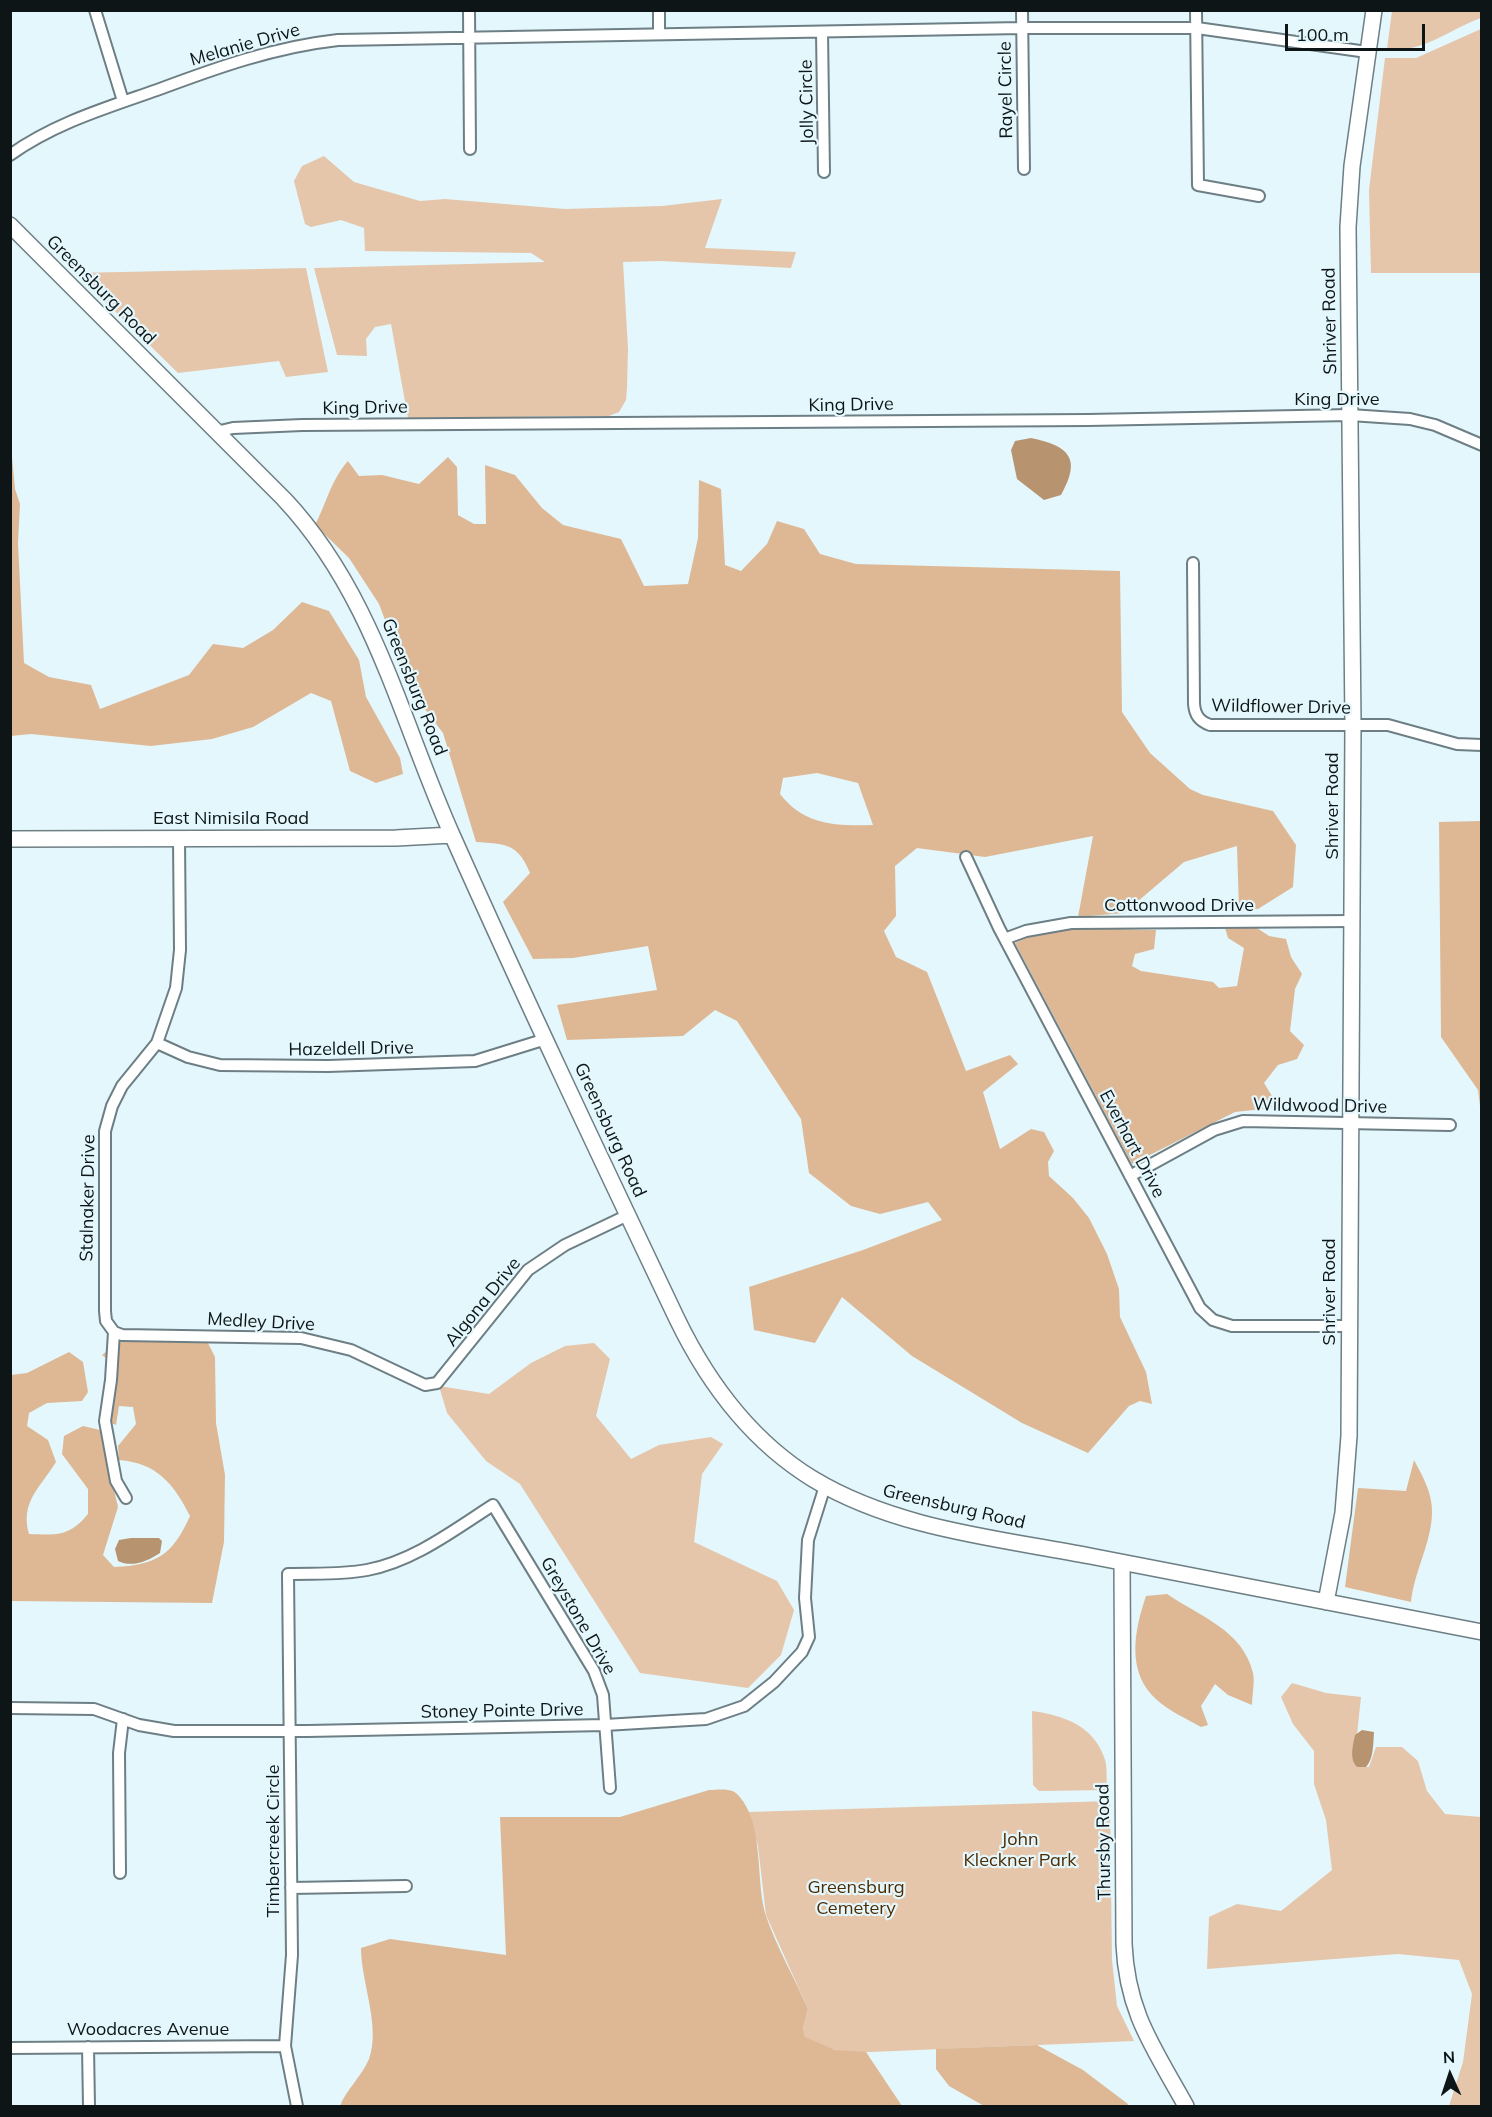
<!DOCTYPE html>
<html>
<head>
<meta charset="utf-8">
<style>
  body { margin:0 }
  #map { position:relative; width:1492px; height:2117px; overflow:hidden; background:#e3f7fd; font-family:Mulish,sans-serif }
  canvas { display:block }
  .frame { position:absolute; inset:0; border:12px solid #0d1516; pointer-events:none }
  .north { position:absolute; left:1420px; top:2045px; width:60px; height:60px; -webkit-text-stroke:4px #e3f7fd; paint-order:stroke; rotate:357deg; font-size:16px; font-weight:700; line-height:24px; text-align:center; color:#0d1516 }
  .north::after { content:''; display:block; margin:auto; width:21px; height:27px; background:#0d1516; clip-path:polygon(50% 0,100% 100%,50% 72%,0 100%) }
  .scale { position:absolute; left:1285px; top:24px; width:140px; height:27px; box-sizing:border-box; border:3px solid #0d1516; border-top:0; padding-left:8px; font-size:18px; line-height:21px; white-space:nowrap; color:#0d1516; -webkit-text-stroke:4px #e3f7fd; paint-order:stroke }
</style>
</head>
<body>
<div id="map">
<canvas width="1492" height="2117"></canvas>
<div class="frame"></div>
<div class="north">N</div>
<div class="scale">100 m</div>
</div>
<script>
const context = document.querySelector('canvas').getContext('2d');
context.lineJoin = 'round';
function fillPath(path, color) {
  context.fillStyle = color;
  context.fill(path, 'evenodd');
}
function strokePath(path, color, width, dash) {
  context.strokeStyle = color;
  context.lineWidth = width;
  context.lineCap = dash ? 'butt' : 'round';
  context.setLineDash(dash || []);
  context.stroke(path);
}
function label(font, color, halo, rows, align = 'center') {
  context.font = font + ' Mulish,sans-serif';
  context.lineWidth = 4.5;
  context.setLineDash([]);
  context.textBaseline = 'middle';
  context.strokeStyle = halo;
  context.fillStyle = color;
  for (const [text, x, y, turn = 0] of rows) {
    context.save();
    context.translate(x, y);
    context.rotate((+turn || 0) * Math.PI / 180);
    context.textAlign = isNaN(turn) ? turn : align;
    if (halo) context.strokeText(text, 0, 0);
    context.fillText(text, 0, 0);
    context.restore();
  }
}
fillPath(new Path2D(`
  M1392 11H1481V18C1449 29 1423 54 1387 49Z
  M1481 29V273H1371L1369 190 1385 58H1416Z
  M324 156 354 182 420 201 445 199 565 209 662 206 722 199 705 248 796 252 791 268 661 261 623 262 628 349 627 388 626 400 619 412 609 416 408 418 391 324 375 327 366 339 367 356 337 355 314 268 545 262 531 253 365 251 364 228 341 220 311 227 305 224 294 181 302 166Z
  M306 268 328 372 286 377 279 361 178 373 76 273Z
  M594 1343 610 1359 596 1416 631 1459 659 1445 711 1437 723 1444 702 1474 694 1542 777 1581 794 1610 781 1655 748 1688 640 1673 520 1484 486 1461 447 1413 439 1386 489 1394 531 1363 565 1346Z
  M1292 1683 1326 1693 1361 1697 1354 1763 1357 1767H1369L1376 1747H1402L1418 1761 1427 1791 1445 1814 1481 1817V2106H1449L1463 2062 1472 1994 1459 1960 1398 1954 1207 1969 1209 1917 1237 1904 1281 1911 1332 1870 1326 1820 1314 1784V1751L1293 1724 1281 1697Z
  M1032 1711C1062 1715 1093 1725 1104 1757 1108 1766 1106 1780 1107 1790L1039 1791 1033 1785Z
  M1110 1801 1112 1960 1117 2006 1134 2041 846 2053 814 2044 805 2037 803 2028 808 2009 766 1915 758 1846 748 1812Z`), '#e5c6aa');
fillPath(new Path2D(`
  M11 446 15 489 20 504 18 543 24 663 49 677 91 685 100 709 189 675 213 644 243 648 273 630 302 602 329 611 359 660 366 697 400 758 403 774 376 783 350 771 331 701 311 693 253 727 212 739 151 746 31 734 11 736Z
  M448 457 457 467 458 515 474 524H486L485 465 515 475 542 508 563 525 621 539 644 586 688 584 698 538 699 480 721 489 725 565 741 571 767 544 777 521 804 529 820 554 856 564 1120 571 1122 712 1150 753 1190 789 1203 795 1273 811 1296 845 1293 887 1258 909H1239L1237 846 1184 862 1124 913 1078 917 1093 836 985 857 917 848 895 866 896 916 884 931 896 957 927 972 966 1071 1010 1055 1018 1064 983 1092 1000 1149 1031 1129 1044 1132 1054 1151 1048 1162 1049 1176 1073 1198 1089 1218 1107 1254 1119 1289 1120 1317 1146 1372 1152 1404 1140 1401 1129 1406 1088 1453 1022 1423 912 1356 842 1297 815 1343 754 1330 749 1287 863 1250 942 1220 928 1202 880 1214 851 1206 809 1173 801 1119 737 1021 715 1010 683 1036 567 1040 557 1005 657 990 648 946 573 958 533 959 503 902 530 873C518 843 505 844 476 842L443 733 412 692 379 604 349 558 315 525C327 502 331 480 348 461L359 476 382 475 419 484ZM817 773 858 783 873 825C835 826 804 825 780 794L783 778Z
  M1481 821H1482L1481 1114 1478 1090 1441 1037 1439 822Z
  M1225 928H1257L1269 936 1286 939 1291 957 1302 974 1295 989 1290 1031 1304 1045 1297 1059 1278 1065 1264 1083 1275 1101 1271 1108 1235 1112 1132 1164 1015 943C1057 921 1109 930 1156 930L1154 949 1135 954 1132 966 1141 971 1213 982 1219 988 1237 986 1244 948 1228 938Z
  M123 1338 207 1341 215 1357 216 1423 225 1475 224 1542 212 1603 11 1601V1375L27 1373 69 1352 83 1362 88 1392 82 1401 47 1403 29 1413 27 1426 48 1440 56 1462C40 1488 20 1502 29 1534 57 1535 69 1537 88 1514V1489L62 1454 64 1436 83 1426 100 1430 118 1507 103 1555 114 1567C156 1565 172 1556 190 1516 174 1484 157 1463 119 1460L118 1446 136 1424 133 1407 119 1406 116 1425 109 1422 117 1374 114 1364 102 1355Z
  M1414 1460C1423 1477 1433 1494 1432 1514 1431 1544 1414 1572 1411 1602L1345 1587 1358 1488 1406 1491Z
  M1167 1594C1199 1616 1243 1630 1253 1673 1255 1682 1252 1695 1252 1705L1228 1695 1215 1684 1201 1706 1208 1725 1201 1727C1187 1719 1169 1711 1157 1700 1126 1673 1134 1631 1146 1596Z
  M709 1790C719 1790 732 1787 739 1796 765 1825 755 1883 766 1916 777 1948 795 1979 808 2009L803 2028 805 2037 835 2050 866 2052 902 2106H340C346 2090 362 2076 369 2059 381 2027 361 1982 361 1948L390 1939 506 1955 500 1817H620Z
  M1037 2045 1083 2070 1128 2104 1127 2106H984L949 2086 936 2069V2049Z`), '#deb894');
fillPath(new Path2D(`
  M1031 438C1069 446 1082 458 1061 495L1044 500 1017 479 1011 450 1015 441Z
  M131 1538H159L162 1541 160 1553C148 1561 132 1568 118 1561L115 1549 119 1540Z
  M1362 1730 1374 1732C1373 1744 1374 1758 1366 1767H1357C1349 1759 1353 1745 1355 1735Z`), '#b89370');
const street = new Path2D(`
  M95 10 123 101
  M469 10 470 149
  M659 10V33
  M1022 10 1024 169
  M1196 10 1198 185 1259 196
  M822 32 824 172
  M10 155C55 123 106 108 157 90 216 68 274 47 338 40L1022 28H1197L1367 52
  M216 432 233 428 302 425 1088 420 1350 415 1410 419 1435 425 1482 445
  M1193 563 1194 704C1195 715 1199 721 1210 725H1388L1457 744 1482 745
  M966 857 999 928 1200 1308 1213 1320 1232 1326H1349
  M1007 938 1026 931 1071 923 1353 921
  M157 1043 188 1057 220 1065 328 1066 475 1061 546 1039
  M1130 1176 1214 1130 1243 1121 1450 1125
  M114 1332 122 1335 301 1338 351 1350 425 1385 437 1383 528 1270 565 1245 628 1215
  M126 1498 116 1481 105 1421 111 1380 114 1332 106 1321 105 1311V1131L112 1106 122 1086 157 1043 176 988 180 950 179 839
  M10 1708 94 1709 139 1725 174 1731H308L605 1725 706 1719 744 1706 774 1682 802 1652 809 1637 805 1598 808 1540 825 1486
  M120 1873 119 1753 123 1719
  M291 1888 406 1886
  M88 2047 89 2106
  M10 2048 285 2046
  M297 2106 285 2046 292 1955 288 1574C314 1573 341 1575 367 1570 414 1561 454 1530 493 1505L594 1671 603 1695 610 1788`);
const secondary = new Path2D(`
  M10 225 284 499C374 595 400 719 453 837 525 999 601 1159 677 1319 708 1383 751 1441 813 1479 896 1529 997 1538 1090 1556 1221 1582 1351 1606 1482 1632
  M10 839 396 838 452 835
  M1122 1563 1124 1944C1127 2013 1154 2048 1186 2106
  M1326 1602 1343 1513 1349 1436 1353 725 1348 227 1352 166 1374 10`);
strokePath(street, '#6d7f84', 14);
strokePath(secondary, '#6d7f84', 18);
strokePath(street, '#fff', 10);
strokePath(secondary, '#fff', 15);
label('18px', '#0d1516', '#e3f7fd', [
  ["Melanie Drive",245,45,-16],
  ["Rayel Circle",1006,90,-91],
  ["Jolly Circle",807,102,-91],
  ["Greensburg Road",101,290,45],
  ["Shriver Road",1330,321,-91],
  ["King Drive",1337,400],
  ["King Drive",851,405,-1],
  ["King Drive",365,408,-1],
  ["Greensburg Road",414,687,68],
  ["Wildflower Drive",1281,707,1],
  ["Shriver Road",1333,806,-90],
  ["East Nimisila Road",231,819],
  ["Cottonwood Drive",1179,906],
  ["Hazeldell Drive",351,1049,-1],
  ["Wildwood Drive",1320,1106,1],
  ["Greensburg Road",610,1130,65],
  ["Everhart Drive",1132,1144,62],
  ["Stalnaker Drive",88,1198,-89],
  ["Shriver Road",1330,1292,-90],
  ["Algona Drive",483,1302,-51],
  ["Medley Drive",261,1322,3],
  ["Greensburg Road",954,1507,13],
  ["Greystone Drive",578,1616,60],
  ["Stoney Pointe Drive",502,1711,-1],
  ["Timbercreek Circle",274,1841,-90],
  ["Thursby Road",1104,1842,-91],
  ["Woodacres Avenue",148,2030]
]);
label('18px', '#4f2b00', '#e3f7fd', [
  ["John",1020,1840],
  ["Kleckner Park",1020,1861],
  ["Greensburg",856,1888],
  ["Cemetery",856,1909]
]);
</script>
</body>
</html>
